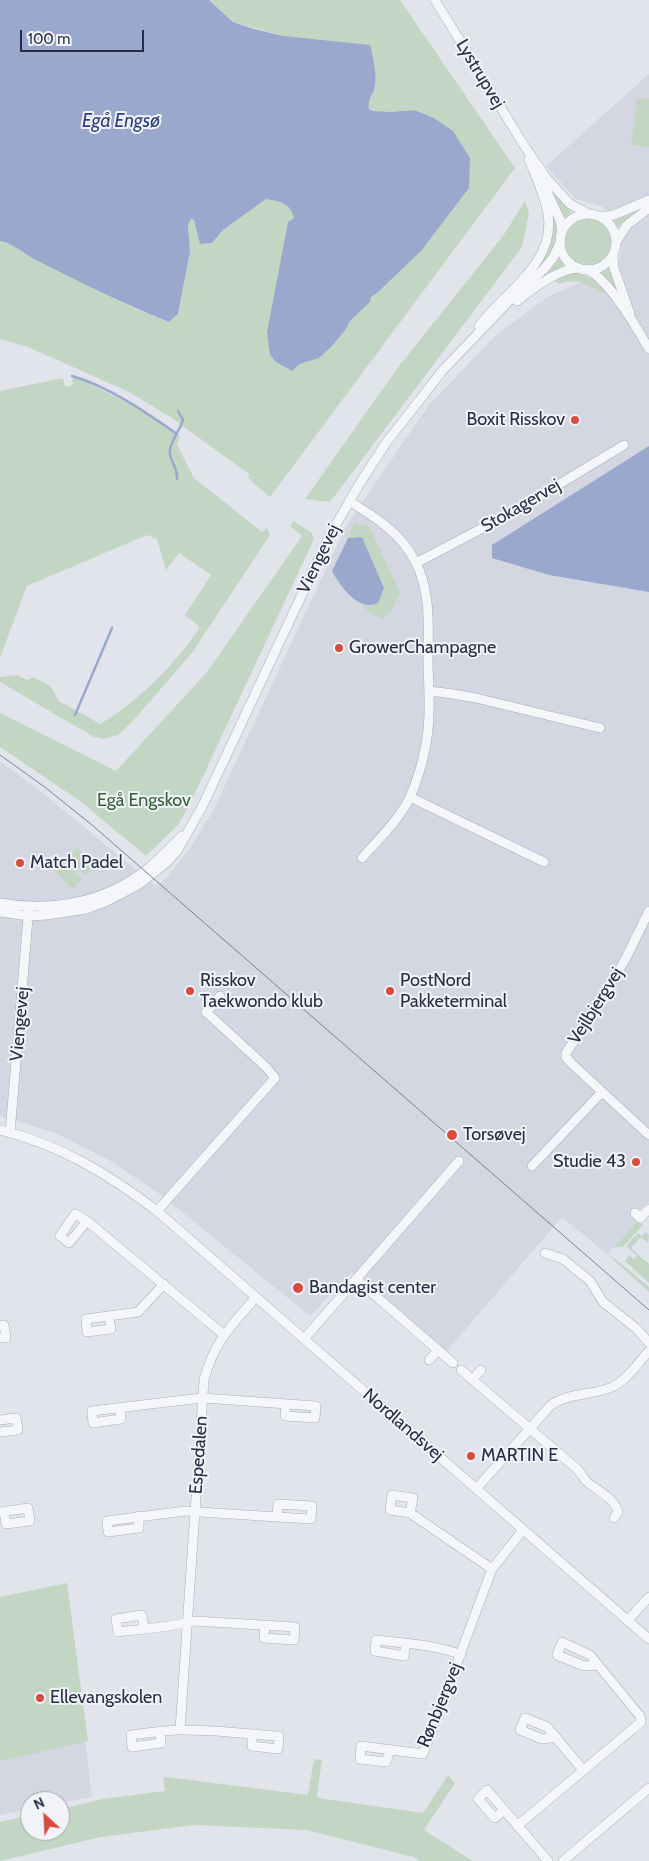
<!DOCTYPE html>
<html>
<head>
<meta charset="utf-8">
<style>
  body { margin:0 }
  #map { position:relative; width:649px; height:1861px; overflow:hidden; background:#e2e4ec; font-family:Cabin,sans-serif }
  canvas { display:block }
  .north { position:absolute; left:20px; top:1791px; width:50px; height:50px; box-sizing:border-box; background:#f2f3f9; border:1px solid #a2a4b1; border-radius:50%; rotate:335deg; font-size:14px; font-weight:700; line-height:20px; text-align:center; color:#292d45 }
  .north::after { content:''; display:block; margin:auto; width:18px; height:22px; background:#d84b3f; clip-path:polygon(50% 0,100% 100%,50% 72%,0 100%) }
  .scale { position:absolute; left:20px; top:30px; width:124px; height:22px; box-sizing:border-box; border:2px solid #292d45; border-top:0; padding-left:6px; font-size:15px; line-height:18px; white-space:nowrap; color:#292d45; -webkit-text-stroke:4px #f2f3f9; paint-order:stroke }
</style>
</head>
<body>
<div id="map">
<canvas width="649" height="1861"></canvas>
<div class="north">N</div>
<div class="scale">100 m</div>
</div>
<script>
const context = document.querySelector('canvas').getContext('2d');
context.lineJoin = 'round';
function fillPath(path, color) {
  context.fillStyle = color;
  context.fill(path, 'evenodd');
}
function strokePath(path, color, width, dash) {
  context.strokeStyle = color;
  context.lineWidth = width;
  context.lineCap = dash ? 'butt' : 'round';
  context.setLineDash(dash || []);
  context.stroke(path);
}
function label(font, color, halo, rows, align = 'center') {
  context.font = font + ' Cabin,sans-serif';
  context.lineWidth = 4;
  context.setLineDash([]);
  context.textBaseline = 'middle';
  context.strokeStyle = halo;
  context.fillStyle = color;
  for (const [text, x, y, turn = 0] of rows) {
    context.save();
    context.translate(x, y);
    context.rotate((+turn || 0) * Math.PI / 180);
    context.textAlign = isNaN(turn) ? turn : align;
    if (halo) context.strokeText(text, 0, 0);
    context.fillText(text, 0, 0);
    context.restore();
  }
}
fillPath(new Path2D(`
  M649 74V1202L638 1211V1221L607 1254 562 1217 445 1353 352 1272 310 1316 160 1194 109 1160 56 1133 0 1116V762L34 786 156 886 169 875 190 848 213 811 346 526 429 405 495 336 549 296 607 272 618 263 622 250 618 222 603 207 576 199 546 166Z
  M66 1584 92 1797 60 1803V1801H30V1809L0 1815V1599Z`), '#d4d6e1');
fillPath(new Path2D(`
  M209 0H400L515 168 270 497 254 484 248 477 249 474 169 416 129 392 28 347 0 339V241L3 240 9 242 24 254 127 305 169 322 178 314 190 252 188 225 190 219 194 220 200 244 212 243 223 230 266 199 286 204 292 209 294 218 281 261 267 332 297 368 300 364 319 358 346 329 350 321 369 302 371 297 378 292 414 110C400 111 381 115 369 109L368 104 375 86 283 36 233 22Z
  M637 98H649V147L631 145Z
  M555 194 572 213 565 219 554 196Z
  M525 201 529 213 522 247 330 502 305 499 399 366 503 236Z
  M548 204 558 223 554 247 542 266 539 264Z
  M635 210 637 213 618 227 612 220Z
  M565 242a23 23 0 1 1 46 0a23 23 0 1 1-46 0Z
  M560 258 566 266 550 274H548L547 271Z
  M610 265 615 284 612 286 600 271Z
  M578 272 595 280 606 291 600 293C586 283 575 278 558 284L554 280 567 273Z
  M76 377 144 411 180 437 177 445 194 478 262 532 267 528 270 535 192 653 131 723 118 735 104 739 94 737 0 682V677L17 675 27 680 34 677 51 687 59 701 100 724C136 703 177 663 200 627L185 615 211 575 179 553 166 570 157 539 147 535 27 586 0 658V391L63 378 65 387 73 385 72 378Z
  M294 521 312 533 314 539 190 804 178 825 146 856 80 801 0 747V713L116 771 207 672 302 536 290 526Z
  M354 523 369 526 400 592 393 609 383 619 372 614 360 604 371 606 384 588 362 537 348 538Z
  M77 847 95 866 85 875 67 857Z
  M64 861 82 879 72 889 54 870Z
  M638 1221 643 1225 622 1248 620 1246 613 1248Z
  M646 1232 649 1235 648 1243 641 1237 631 1248 649 1264V1283L625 1261 629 1255 634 1259 637 1256 626 1246 638 1233 642 1236Z
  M607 1254C623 1264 635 1275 649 1287V1292Z
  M67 1583 88 1741 0 1761V1597Z
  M314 1759 322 1760 317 1795 319 1798 423 1813 448 1775 455 1783 424 1830 473 1861H420L413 1857 306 1830 194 1825 101 1837 0 1861V1822L30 1815V1831H60V1809L103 1799 165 1791 163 1778 167 1777 308 1795Z`), '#c3d6c3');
fillPath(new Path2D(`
  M0 0H209L233 22 254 29 283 36 370 45C373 58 377 73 375 86 373 95 367 100 369 109L373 111 391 112 414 110 434 118 453 131 470 158 469 188 421 251 378 292 371 297 370 302 350 321 346 329 331 347 319 358 300 364 292 371 276 362 270 355 267 332 288 222 294 218C290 202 280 202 266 199L223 230 212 243 200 244 194 220 191 219 188 225 190 252 178 314 169 322C123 304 80 282 36 260 27 256 8 240 0 241Z
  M649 446V592L549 575 492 558V545Z
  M362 537 384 588 378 603C358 612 341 587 332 571L348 538Z`), '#9ba8ce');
strokePath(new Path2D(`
  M72 376C108 386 147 413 177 434
  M177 479C178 469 172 464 170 455 168 444 180 431 183 420L178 411
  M75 715 112 628`), '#9ba8ce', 2.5);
const minor = new Path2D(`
  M435 0 525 147 548 180 570 204 589 214
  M542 181 560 220 562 233
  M560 242a28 28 0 1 1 56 0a28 28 0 1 1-56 0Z
  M600 217 614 215 649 200
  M616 242 627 225 649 208
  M613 255 614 268 630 314
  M587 269C610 281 636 326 649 349
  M517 301C532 289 560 268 579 268
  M479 326C505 292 556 263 548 214 545 196 536 177 529 159
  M349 501C375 517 401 533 415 561 432 593 428 631 428 665 429 693 431 722 425 749 422 765 417 780 411 795 401 818 378 840 362 858
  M416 563 515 511 624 445
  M429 691 453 694 476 698 600 728
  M410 797 544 862
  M0 903C51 912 104 903 146 870 159 860 170 848 182 836
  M649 911 626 958 603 997 566 1053V1057L571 1063 649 1135
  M0 912 29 916 47 915 86 909 105 902 138 885 166 863 177 851 202 807 329 537 360 483 386 443 443 370 512 298 543 270 553 258 561 241
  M0 1130C59 1144 110 1175 157 1211L649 1639
  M10 1133 29 906
  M532 1166 602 1092
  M157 1211 275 1078 266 1067 206 1012 220 996
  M635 1213 640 1218 649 1209
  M87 1221 69 1243 60 1236 75 1214 87 1221 223 1334
  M545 1253 563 1259 590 1281 603 1302 637 1329 649 1343
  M356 1279 453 1363
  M109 1316 111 1329 87 1332 86 1319 138 1312 164 1284
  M0 1326 4 1325 6 1338H0
  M304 1339 459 1161
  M429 1360 438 1350
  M461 1370 576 1468C580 1472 583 1477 586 1481 596 1490 615 1498 618 1512L614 1518
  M472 1380 481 1370
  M120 1408 121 1419 93 1423 92 1411 193 1399 203 1398 316 1406 315 1418 285 1416 286 1404
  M0 1420 16 1418 18 1430 0 1432
  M476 1489 550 1406C568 1392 592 1396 612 1387 627 1380 638 1363 649 1351
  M0 1512 28 1508 30 1521 6 1524 4 1511
  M410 1513 413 1498 392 1495 390 1510 410 1513 492 1569
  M139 1516V1528L108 1532 107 1521 185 1511 277 1517 278 1504 312 1506 311 1519 277 1517
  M628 1620 649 1597
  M144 1629 142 1615 116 1619 118 1632C144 1629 170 1627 195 1621L295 1627 294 1640 264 1638 265 1625
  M406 1644 404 1656 375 1651 376 1640C400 1643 440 1645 461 1655
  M180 1730 204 1380C214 1342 231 1326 256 1297
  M160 1731 161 1743 132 1747 131 1735C147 1733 162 1731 178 1730 211 1729 246 1734 279 1736L278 1749 252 1746V1734
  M556 1737 542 1739 520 1730 525 1718 547 1727 583 1770
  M390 1750 386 1762 360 1759 361 1746 423 1754 492 1569 523 1530
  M504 1810 495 1818 478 1799 487 1790 548 1861
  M517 1826 641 1722 640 1716 590 1655 562 1642 557 1655 584 1666 597 1665
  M563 1861 649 1788`);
strokePath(minor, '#aaadba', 10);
strokePath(minor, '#f5f6f9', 9);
strokePath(new Path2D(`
  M0 755 46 788 92 825 649 1310`), '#7a7f96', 1);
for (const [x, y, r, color] of [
  [575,420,5,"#d84b3f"],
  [339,648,5,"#d84b3f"],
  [20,863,5,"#d84b3f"],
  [190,991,5,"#d84b3f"],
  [390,991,5,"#d84b3f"],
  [452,1135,6,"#d84b3f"],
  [636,1162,5,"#d84b3f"],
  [298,1288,6,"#d84b3f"],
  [471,1456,5,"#d84b3f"],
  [40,1698,5,"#d84b3f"]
]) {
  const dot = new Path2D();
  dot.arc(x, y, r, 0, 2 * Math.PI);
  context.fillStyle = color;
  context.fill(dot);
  strokePath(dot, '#f2f3f9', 2);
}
label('18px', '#292d45', '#f2f3f9', [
  ["Lystrupvej",480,74,59],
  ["Stokagervej",521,506,-30],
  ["Viengevej",319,559,-64],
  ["Vejlbjergvej",596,1006,-58],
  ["Viengevej",20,1024,-85],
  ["Nordlandsvej",403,1425,41],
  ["Espedalen",199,1455,-86],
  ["Rønbjergvej",440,1705,-68]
]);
label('18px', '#292d45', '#f2f3f9', [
  ["Boxit Risskov",565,420,"right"],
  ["GrowerChampagne",349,648],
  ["Match Padel",30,863],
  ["Risskov",200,981],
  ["Taekwondo klub",200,1002],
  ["PostNord",400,981],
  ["Pakketerminal",400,1002],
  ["Torsøvej",463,1135],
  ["Studie 43",626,1162,"right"],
  ["Bandagist center",309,1288],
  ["MARTIN E",481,1456],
  ["Ellevangskolen",50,1698]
], 'left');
label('18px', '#356236', '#f2f3f9', [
  ["Egå Engskov",144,801]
]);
label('italic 19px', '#2f417c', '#f2f3f9', [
  ["Egå Engsø",121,121]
]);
</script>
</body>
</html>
